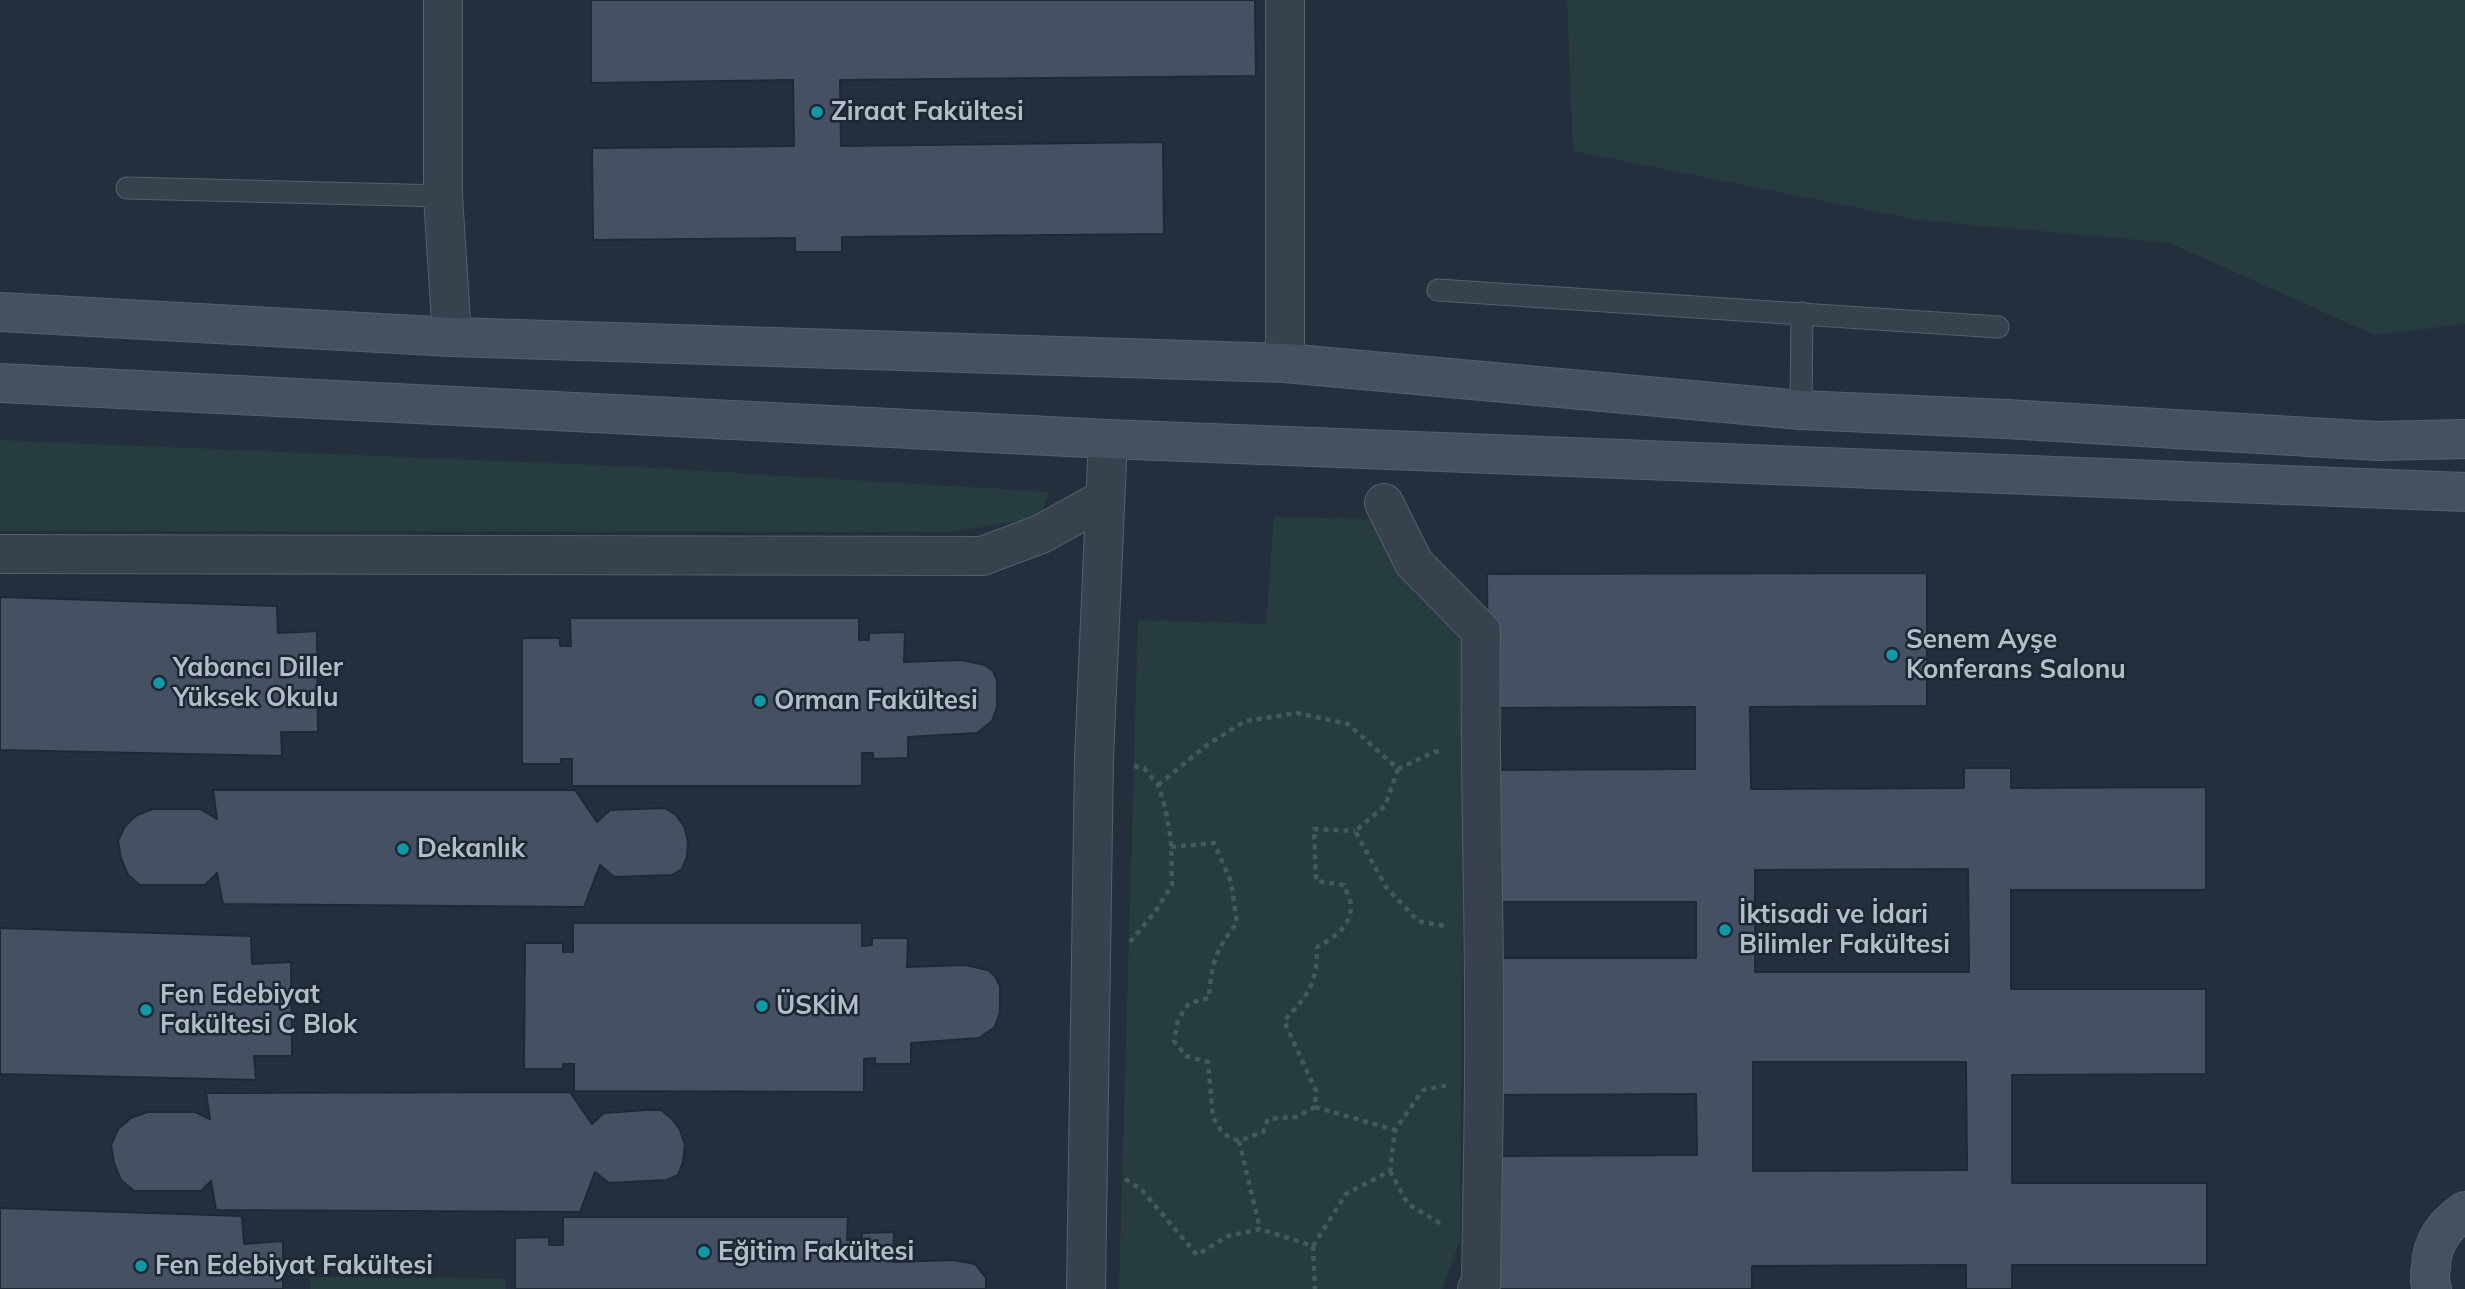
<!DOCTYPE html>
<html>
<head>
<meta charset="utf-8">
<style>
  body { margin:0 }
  canvas { display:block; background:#242f3e }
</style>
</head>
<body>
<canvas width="2465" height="1289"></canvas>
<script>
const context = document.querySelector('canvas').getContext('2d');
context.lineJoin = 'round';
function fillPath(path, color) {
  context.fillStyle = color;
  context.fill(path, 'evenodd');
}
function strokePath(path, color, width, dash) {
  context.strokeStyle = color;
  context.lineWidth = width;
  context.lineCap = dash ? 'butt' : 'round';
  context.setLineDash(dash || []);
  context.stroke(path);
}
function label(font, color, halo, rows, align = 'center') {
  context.font = font + ' Mulish,sans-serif';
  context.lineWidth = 5;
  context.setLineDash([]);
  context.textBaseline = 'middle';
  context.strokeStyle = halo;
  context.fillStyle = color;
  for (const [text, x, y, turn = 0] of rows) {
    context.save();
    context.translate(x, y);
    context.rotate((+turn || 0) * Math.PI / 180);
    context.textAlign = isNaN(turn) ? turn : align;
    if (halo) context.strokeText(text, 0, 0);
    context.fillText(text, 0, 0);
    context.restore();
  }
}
fillPath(new Path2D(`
  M1567 0H2465V324L2375 335 2170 243 1918 220 1573 151Z
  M0 440 622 466 1049 492 1040 518 950 532 0 531Z
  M1274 517 1374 519 1415 594 1465 643 1460 1240 1442 1289H1119L1138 620 1266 624Z
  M310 1277 506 1279V1289H310Z`), '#263c3f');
const building = new Path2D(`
  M591 0H1255L1256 76 840 80 841 146 1163 142 1164 234 842 237V252H795V238L593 240 592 148 794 146 793 80 591 83Z
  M1927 573V706L1750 707 1751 789 1964 788V768H2011V788L2206 787V890H2011V989H2206V1074L2012 1075V1183H2207V1265H2012V1289H1966V1265L1752 1266V1289H1490L1489 1156 1697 1155 1696 1094 1489 1095 1488 958H1696V902H1488V770L1695 769V707L1488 708 1487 574ZM1968 869 1969 972H1755V870ZM1753 1062H1966L1967 1170 1753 1171Z
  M0 597 277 606 278 633 317 631 318 732H281L282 756 0 750Z
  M570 618H859V640H869V633L905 632 904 662 962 660 985 665 993 671 997 680V707L992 721 977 733 908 737V758L873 759V753H862V786H572V759H561V764H522V638H560V646H571Z
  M213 790H575L597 822 610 810 665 808 676 815 684 826 688 841 687 857 682 869 672 875 614 877 600 865 584 907 223 904 217 873 205 885H140L128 875 121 858 118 841 125 826 137 815 153 809H200L217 819Z
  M573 923H862V946L872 945V938H908L907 967 965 965 988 970 995 976 1000 986V1012L995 1027 979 1038 911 1043V1064H875V1058L864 1059V1092L574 1091V1064H563V1069H524L525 943H563V952H573Z
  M0 928 251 936 252 964 291 962 292 1056H254L256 1080 0 1074Z
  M570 1092 592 1124 604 1113 647 1110H661L672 1119 680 1130 685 1145 683 1162 678 1175 667 1180 609 1183 595 1172 580 1212 216 1210 211 1181 201 1191H134L121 1180 114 1163 111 1145 118 1129 131 1118 147 1112H195L210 1119 206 1093Z
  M0 1208 242 1216 244 1244 283 1241V1289H0Z
  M563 1217H848L847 1240H862V1233L894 1232 893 1262 953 1260 975 1264 986 1278V1289H515V1238L549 1237V1245H563Z`);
fillPath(building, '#455162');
strokePath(building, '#1f2835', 2);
const lane = new Path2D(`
  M127 188 443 196
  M1438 290 1998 327
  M1801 410 1802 313`);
const street = new Path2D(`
  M443 0V196L452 337
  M1285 0V363
  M1384 503 1414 563 1481 631C1479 756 1484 879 1484 1004 1485 1098 1482 1192 1481 1285L1477 1289
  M0 554 982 556 1041 534 1104 499
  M1086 1289 1094 758 1108 439`);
const secondary = new Path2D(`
  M0 312 452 337 1285 363 1801 410 2006 419 2377 441 2465 439
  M0 383 1108 439 2465 492
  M2432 1289C2429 1282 2430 1275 2431 1267 2432 1241 2445 1225 2465 1211`);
strokePath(lane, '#565f6c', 23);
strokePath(street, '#565f6c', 40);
strokePath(secondary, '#565f6c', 40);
strokePath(new Path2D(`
  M1398 769 1385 806 1355 831 1386 887 1418 921 1445 926
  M1158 785 1207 745 1245 721 1297 713 1348 724 1398 769 1434 752 1442 751
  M1171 847 1214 843 1231 882 1237 923C1216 949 1211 964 1209 998L1189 1003 1178 1020 1174 1041 1186 1056 1208 1062 1213 1117 1223 1134 1239 1141 1263 1132 1268 1119 1296 1117 1315 1107 1316 1091 1284 1021C1309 994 1317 984 1317 947 1333 939 1351 926 1351 906 1351 900 1346 891 1344 885L1316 881 1314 829 1355 831
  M1130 942 1155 912 1172 885 1171 840 1165 807 1158 785 1144 768 1133 766
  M1315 1107 1395 1130
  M1239 1141 1260 1229
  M1390 1171 1408 1204 1443 1225
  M1125 1179 1141 1189 1197 1255 1228 1236 1260 1229 1313 1246 1346 1194 1390 1171 1395 1130 1423 1090 1448 1085
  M1313 1246 1315 1289`), '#44595c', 4.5, [5, 5]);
strokePath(lane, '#38414e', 21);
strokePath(street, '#38414e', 38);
strokePath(secondary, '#465061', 38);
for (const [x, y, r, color] of [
  [817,112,7,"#0f9aa8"],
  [1892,655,7,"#0f9aa8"],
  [159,683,7,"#0f9aa8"],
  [760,701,7,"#0f9aa8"],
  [403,849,7,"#0f9aa8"],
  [1725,930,7,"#0f9aa8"],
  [762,1006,7,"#0f9aa8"],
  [146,1010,7,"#0f9aa8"],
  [704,1252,7,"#0f9aa8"],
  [141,1266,7,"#0f9aa8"]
]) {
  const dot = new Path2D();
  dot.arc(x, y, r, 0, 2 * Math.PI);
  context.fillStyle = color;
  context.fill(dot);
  strokePath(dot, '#1d2633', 2.5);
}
label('bold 26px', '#b4bcc9', '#1d2633', [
  ["Ziraat Fakültesi",831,112],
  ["Senem Ayşe",1906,640],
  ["Konferans Salonu",1906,670],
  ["Yabancı Diller",173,668],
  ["Yüksek Okulu",173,698],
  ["Orman Fakültesi",774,701],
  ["Dekanlık",417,849],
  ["İktisadi ve İdari",1739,915],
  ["Bilimler Fakültesi",1739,945],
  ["Fen Edebiyat",160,995],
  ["Fakültesi C Blok",160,1025],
  ["ÜSKİM",776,1006],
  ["Eğitim Fakültesi",718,1252],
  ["Fen Edebiyat Fakültesi",155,1266]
], 'left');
</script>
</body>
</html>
